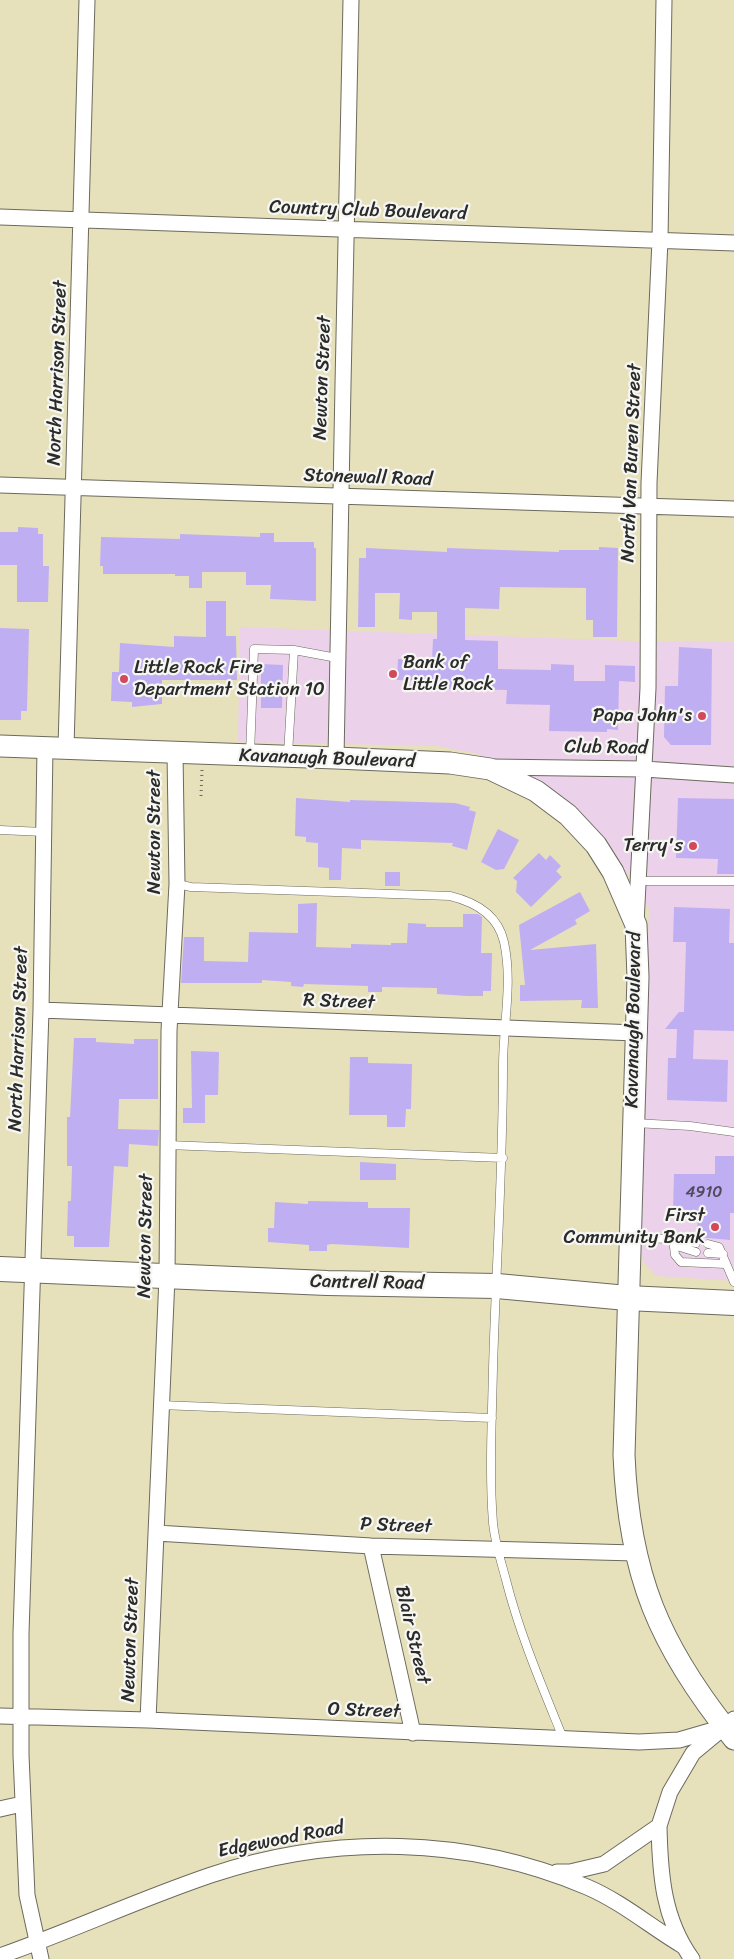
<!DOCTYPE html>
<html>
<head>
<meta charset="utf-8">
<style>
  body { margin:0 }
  canvas { display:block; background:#e6e0bb }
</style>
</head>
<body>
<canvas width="734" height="1959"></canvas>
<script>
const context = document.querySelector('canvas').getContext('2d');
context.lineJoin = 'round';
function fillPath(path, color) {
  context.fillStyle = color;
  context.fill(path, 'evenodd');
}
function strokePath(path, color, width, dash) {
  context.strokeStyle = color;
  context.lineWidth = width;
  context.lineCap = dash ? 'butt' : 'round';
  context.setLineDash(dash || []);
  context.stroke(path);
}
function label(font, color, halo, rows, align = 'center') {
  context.font = font + ' Sriracha,sans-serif';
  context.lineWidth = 4.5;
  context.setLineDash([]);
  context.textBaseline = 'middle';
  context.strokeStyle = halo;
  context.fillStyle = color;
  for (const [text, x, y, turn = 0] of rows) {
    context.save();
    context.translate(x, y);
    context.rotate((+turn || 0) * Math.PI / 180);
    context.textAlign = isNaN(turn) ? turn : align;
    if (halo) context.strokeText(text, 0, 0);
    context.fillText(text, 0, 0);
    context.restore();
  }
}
fillPath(new Path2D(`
  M240 627 634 641 734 642V1281L656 1276 644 1263 641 1251V1202L649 909 606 839 574 807 538 781 478 754 437 746 238 742Z`), '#ecd1eb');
fillPath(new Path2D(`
  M18 527 38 528V534H43V566H49L48 602H17V565H0V532H18Z
  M260 533H274V542H314V548H316V601L270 599 271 585H246V572H202V588H189V576H175V574H103V566H100L101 537 180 539V534L260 537Z
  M599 547 618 548 617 637H593V620H586V588L500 587 499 609 465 608V640L498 641V669L551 670V664L574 665V681H605V665L635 666V682L619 681 618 730 607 729V732L549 731 550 705 506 704 507 690 432 689V681L397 680 398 659 432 660 433 639H437V612H412V620L399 619 400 593H375V627H358L359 558H366V548L447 552V548L559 552V550H599Z
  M206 601H226V636H236L237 680H162V704L132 707V702L111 701 112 672H119L120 643 174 647V636L206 637Z
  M0 628 29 629 27 711H21V720H0Z
  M679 647 712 649 711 745H671L664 737 665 686H678Z
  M261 664 283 665 282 708H261Z
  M296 798 350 802V800L455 803 470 807 469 810 476 812 467 850 452 846 453 843 361 840V849L342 848 341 880H329V868L318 867V843L306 842V837L295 836Z
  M678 798 734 799V874H717L718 859 676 858Z
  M498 829 519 840 504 869 496 870 481 862Z
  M539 853 546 860 550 855 561 866 556 871 562 877 531 907 516 892 517 881 513 878Z
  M385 872H400V886H385Z
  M580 892 590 911 575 920 577 924 530 950 596 944 598 1008H581L582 1000 520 1001V985H525L519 925Z
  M317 903 316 947 351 948V944L391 945V943H407L408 923 426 924V927H463V914H478L482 917 481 953H492L491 991H483V996H467L437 994V988L382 987V992H368V986L304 984 303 987 291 986V982L262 980V983H181L184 937H204V961L248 962 249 932 298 933V904Z
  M674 907 730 909 729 943H734V1031L694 1030 693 1059 728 1060 727 1102 667 1100 668 1058H676L677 1029H665L679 1012H684L686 942H673Z
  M74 1038H96V1042L134 1044V1039H158V1099H119L118 1129 159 1130 158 1146 129 1144 128 1167 114 1166 109 1247H74V1236H67L68 1201H71L72 1166H67V1117H70Z
  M191 1051 219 1052 218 1095H205V1123H183V1108H192Z
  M350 1057H368V1063L412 1064 411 1109H406L405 1127H387V1115H349Z
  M715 1156H734V1213H730V1240L697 1237 698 1213 673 1212 674 1174H715Z
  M360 1162 396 1164V1180H360Z
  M308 1201 368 1202V1208H410L409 1248 331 1244 327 1245V1251H309V1245L268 1242V1228H274L275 1202 308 1204Z`), '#c0aef3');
const lane = new Path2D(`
  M250 754 254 649 294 650 337 658
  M288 755 294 650
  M0 830 44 832
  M638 881H734
  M177 884 191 887 450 896C475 902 498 915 504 942 513 983 503 1025 503 1066 503 1167 496 1267 493 1368 492 1420 489 1472 493 1523 495 1543 501 1561 506 1580 520 1635 542 1686 563 1738
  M634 1123 690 1126 734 1132
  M167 1145 503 1158
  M631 1238 673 1239 696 1243
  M673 1239 675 1255 681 1262 725 1264
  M708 1244 719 1247 734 1282
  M674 1245 696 1252
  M708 1253 723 1254
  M160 1405 492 1418`);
const street = new Path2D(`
  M0 217 734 243
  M0 485 734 509
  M66 747 87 0
  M336 758C339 505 347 253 351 0
  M491 767 644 769 734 775
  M636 923 648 688 649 483 660 240 664 0
  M41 1010 636 1033
  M156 1533 371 1546 635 1553
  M371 1546 413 1733
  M0 1716 148 1720 639 1742 679 1740 724 1727
  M148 1720 167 1277 169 1031 177 884 175 753
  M0 1809 22 1804
  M659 1826C660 1874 663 1919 692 1959
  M557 1872H570L604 1864 659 1826 670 1792 693 1753 734 1719
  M0 1956C71 1931 140 1899 211 1875 334 1834 467 1836 587 1887 622 1902 651 1927 683 1946
  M41 1959 27 1895 21 1755V1633L41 1010 45 747`);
const secondary = new Path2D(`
  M0 746 336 758 450 763 490 769 536 791 568 815 596 845 613 872 636 925 638 977 624 1455C629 1575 659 1646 734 1739`);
const primary = new Path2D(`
  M0 1269 327 1283 497 1286 627 1298 734 1303`);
strokePath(lane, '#6c6a5d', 9);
strokePath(street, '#6c6a5d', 17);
strokePath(secondary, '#6c6a5d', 23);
strokePath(primary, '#6c6a5d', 26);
strokePath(new Path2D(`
  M201 796 202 770`), '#6c6a5d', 3, [1, 4]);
strokePath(lane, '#fff', 8);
strokePath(street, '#fff', 15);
strokePath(secondary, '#fff', 21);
strokePath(primary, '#fff', 24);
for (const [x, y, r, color] of [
  [393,674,5,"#d1495b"],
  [124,679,5,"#d1495b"],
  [702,716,5,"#d1495b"],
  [693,846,5,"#d1495b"],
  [715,1227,5,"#d1495b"]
]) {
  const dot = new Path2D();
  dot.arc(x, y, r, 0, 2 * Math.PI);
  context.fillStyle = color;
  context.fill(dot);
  strokePath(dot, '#f6f6f2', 2);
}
label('16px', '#504c5d', null, [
  ["4910",704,1193]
]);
label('19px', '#2b2b2b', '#f6f6f2', [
  ["Country Club Boulevard",368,211,2],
  ["North Harrison Street",58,373,-88],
  ["Newton Street",323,378,-88],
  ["North Van Buren Street",632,463,-88],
  ["Stonewall Road",368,478,2],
  ["Club Road",606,748,1],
  ["Kavanaugh Boulevard",327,759,2],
  ["Newton Street",155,832,-90],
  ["R Street",339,1002,2],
  ["Kavanaugh Boulevard",634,1020,-89],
  ["North Harrison Street",19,1039,-88],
  ["Newton Street",146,1236,-89],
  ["Cantrell Road",367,1283,1],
  ["P Street",396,1526,2],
  ["Blair Street",412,1635,77],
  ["Newton Street",131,1640,-88],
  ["O Street",364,1711,2],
  ["Edgewood Road",281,1840,-11]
]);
label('19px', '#2b2b2b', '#f6f6f2', [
  ["Bank of",403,663,"left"],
  ["Little Rock",403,685,"left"],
  ["Little Rock Fire",134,668,"left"],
  ["Department Station 10",134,690,"left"],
  ["Papa John's",692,716],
  ["Terry's",683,846],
  ["First",705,1216],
  ["Community Bank",705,1238]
], 'right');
</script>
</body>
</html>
